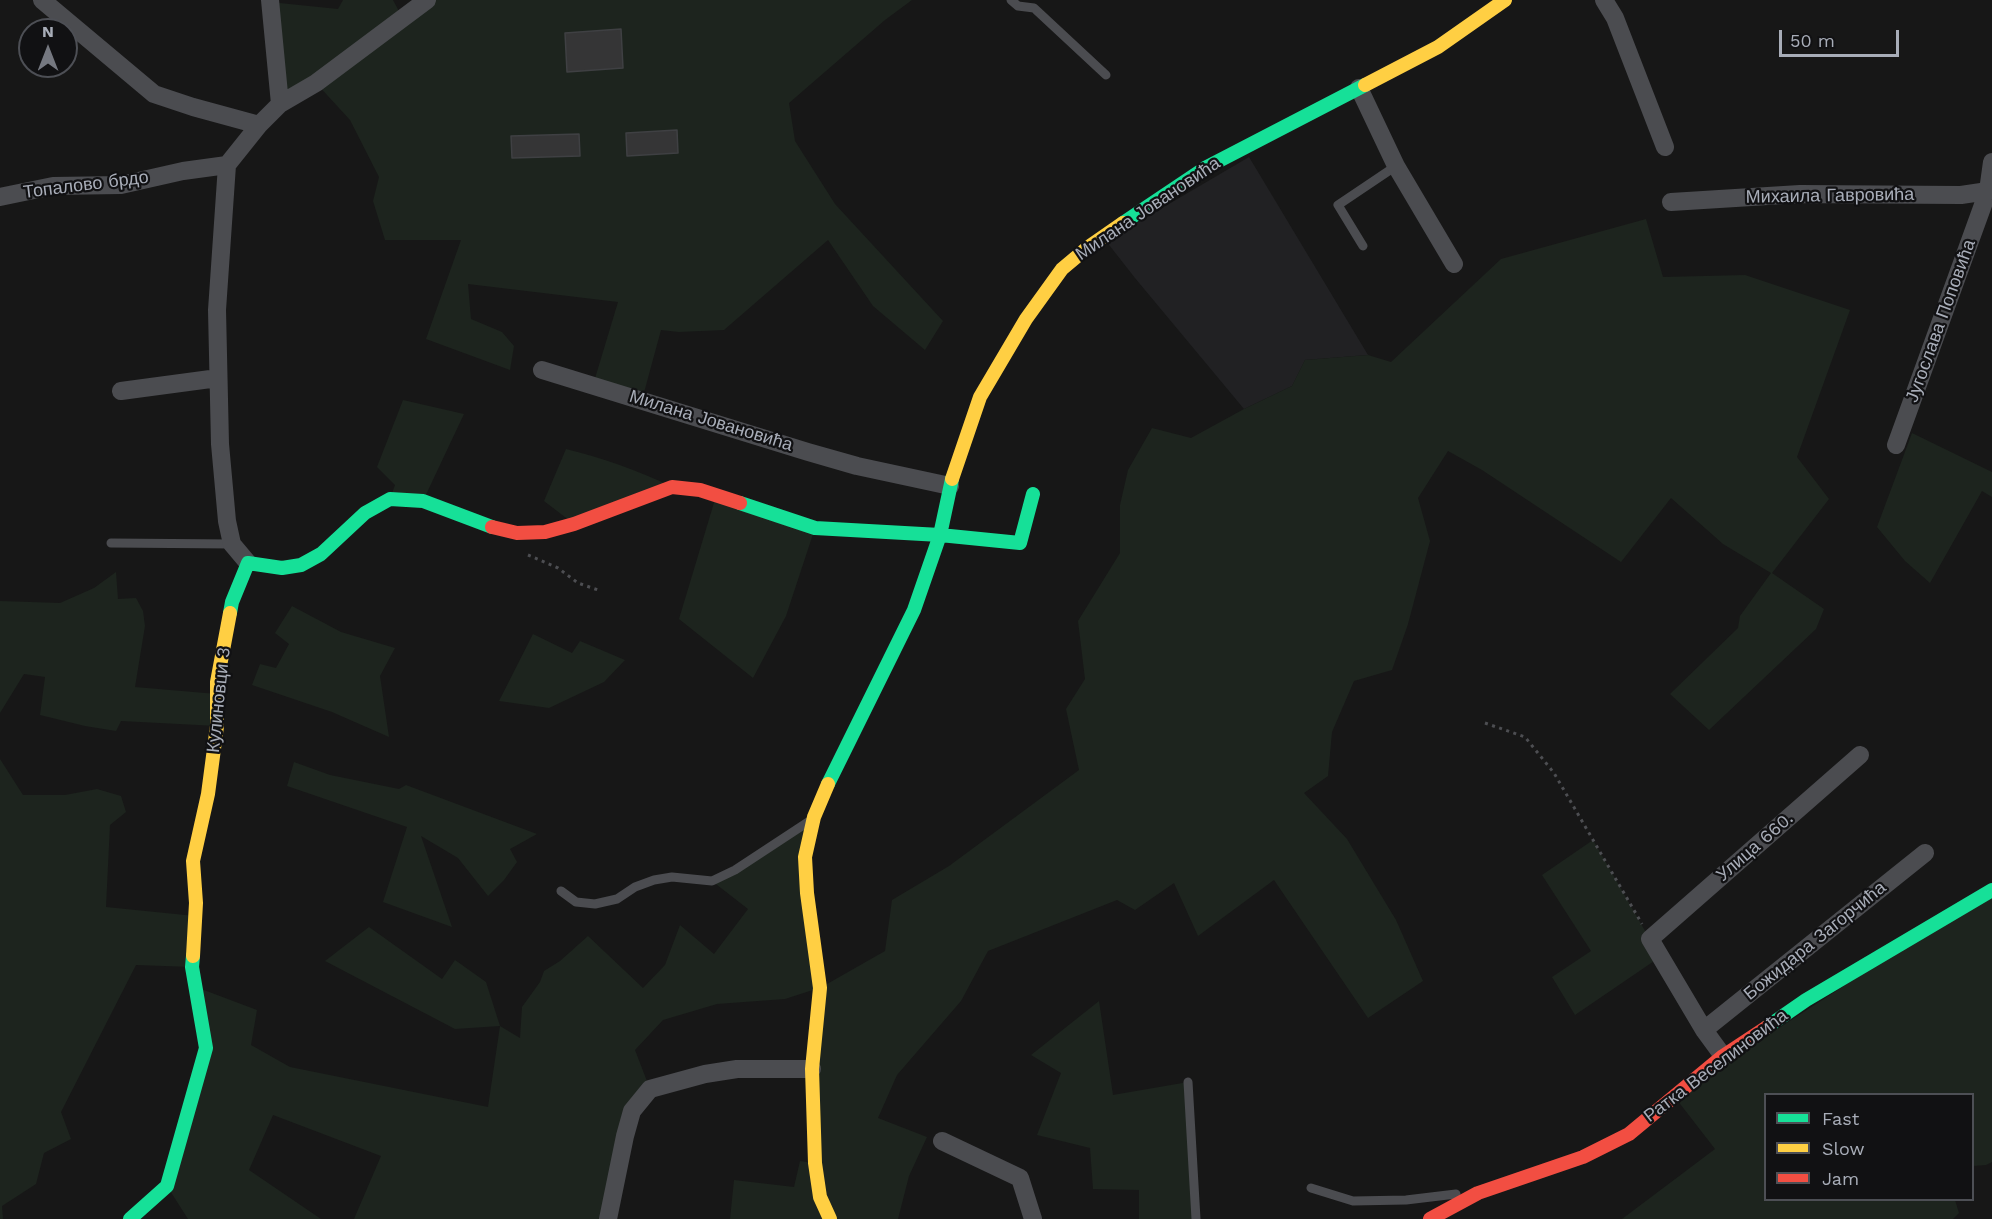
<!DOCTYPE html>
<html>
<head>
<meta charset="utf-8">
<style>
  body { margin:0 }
  #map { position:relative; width:1992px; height:1219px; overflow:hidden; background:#171717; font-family:"Work Sans",sans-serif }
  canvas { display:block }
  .legend { position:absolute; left:1764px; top:1093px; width:210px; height:108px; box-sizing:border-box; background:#111113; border:2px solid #4d4f55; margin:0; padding:8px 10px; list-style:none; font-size:18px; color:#a8adb8 }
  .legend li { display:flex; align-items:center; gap:12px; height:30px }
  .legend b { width:30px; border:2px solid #4d4f55 }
  .north { position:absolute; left:18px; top:18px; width:60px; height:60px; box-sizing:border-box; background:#111113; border:2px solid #4d4f55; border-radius:50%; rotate:0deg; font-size:16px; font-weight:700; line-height:24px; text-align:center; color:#a8adb8 }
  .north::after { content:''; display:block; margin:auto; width:21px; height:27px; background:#757880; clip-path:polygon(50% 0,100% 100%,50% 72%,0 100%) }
  .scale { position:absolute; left:1779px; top:30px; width:120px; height:27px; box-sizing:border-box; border:3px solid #a8adb8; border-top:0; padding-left:8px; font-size:18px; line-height:21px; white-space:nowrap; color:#a8adb8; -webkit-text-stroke:4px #111113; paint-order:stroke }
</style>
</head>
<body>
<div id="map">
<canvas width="1992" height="1219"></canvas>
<ul class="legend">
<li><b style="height:8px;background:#16e098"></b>Fast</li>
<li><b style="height:8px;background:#ffcf43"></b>Slow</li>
<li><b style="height:8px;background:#f24e42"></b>Jam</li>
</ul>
<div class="north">N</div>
<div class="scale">50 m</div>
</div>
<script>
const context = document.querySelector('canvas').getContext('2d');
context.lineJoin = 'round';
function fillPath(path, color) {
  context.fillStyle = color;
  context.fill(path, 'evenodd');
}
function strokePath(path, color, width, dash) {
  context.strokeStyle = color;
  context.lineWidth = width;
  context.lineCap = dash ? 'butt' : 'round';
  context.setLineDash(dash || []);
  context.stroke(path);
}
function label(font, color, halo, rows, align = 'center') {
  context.font = font + ' "Work Sans",sans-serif';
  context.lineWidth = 4.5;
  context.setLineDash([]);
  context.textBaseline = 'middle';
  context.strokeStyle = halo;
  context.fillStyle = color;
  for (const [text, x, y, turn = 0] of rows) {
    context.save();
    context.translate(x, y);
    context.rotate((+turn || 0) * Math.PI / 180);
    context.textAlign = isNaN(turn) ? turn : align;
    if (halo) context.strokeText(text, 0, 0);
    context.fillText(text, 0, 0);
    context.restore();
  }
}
fillPath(new Path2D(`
  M1249 157 1368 355 1305 360 1292 386 1244 409 1135 278 1106 241Z`), '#212123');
fillPath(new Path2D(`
  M343 0H393L403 19 427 0H912L885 20 789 103 795 141 835 204 943 321 925 350 873 306 828 240 724 330 679 332 661 330 642 400 593 385 618 302 468 284 471 319 502 332 514 346 510 370 426 339 461 240H385L373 201 379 177 350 120 316 83 280 104 270 2 338 9Z
  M1646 219 1663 277 1745 275 1850 310 1797 457 1829 499 1772 573 1824 609 1816 629 1709 730 1670 694 1738 628 1740 616 1771 573 1723 544 1671 498 1621 562 1482 470 1448 451 1418 498 1430 541 1408 624 1392 670 1354 681 1332 732 1328 776 1304 793 1347 839 1396 920 1423 981 1368 1018 1274 880 1198 936 1174 883 1135 910 1117 900 988 951 961 1001 897 1075 878 1118 927 1137 909 1176 898 1219H730L734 1180 794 1187 800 1161 814 1163 819 988 785 999 717 1004 663 1020 635 1050 650 1089 600 1219H354L381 1156 273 1115 249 1170 321 1219H188L167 1186 206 1048 196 987 257 1010 251 1045 290 1067 488 1107 500 1026 455 1029 325 961 369 927 442 979 455 960 486 982 500 1026 520 1038 522 1007 540 982 544 971 560 961 588 936 643 988 665 965 680 925 714 954 748 909 712 881 806 823 820 988 885 951 892 900 949 866 1079 770 1066 709 1085 679 1078 621 1120 553V505L1128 470 1152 428 1191 438 1244 409 1292 386 1305 360 1368 355 1391 362 1501 259Z
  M403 400 464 414 423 501 390 499 395 485 377 467Z
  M1912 433 1992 472V497L1982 491 1930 583 1905 561 1877 527Z
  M566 449C602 458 638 470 672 487L574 524 544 501Z
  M716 496 815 528 786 616 753 678 679 619Z
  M116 572 118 599 136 598 143 611 145 626 135 687 217 694V726L121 721 116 731 85 726 40 715 45 677 24 674 0 713V601L60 603 94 588Z
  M292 606 341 632 395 648 380 676 389 737 332 712 252 685 260 664 276 668 289 644 275 633Z
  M533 634 572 653 580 641 625 660 604 682 549 708 499 701Z
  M0 759 23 795H65L97 789 121 796 126 812 110 825 106 907 195 916 192 967 136 965 61 1112 71 1139 44 1153 36 1184 2 1206 3 1219H0Z
  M294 762 330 775 399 789 406 785 537 834 510 849 517 862 504 880 488 896 458 858 421 836 452 927 383 902 407 827 287 786Z
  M1593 840 1660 957 1575 1015 1552 977 1591 951 1542 875Z
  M1992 890V1162L1986 1165 1973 1166 1972 1094H1766V1200H1955L1959 1213 1953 1219H1622L1715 1149 1674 1096Z
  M1099 1001 1113 1095 1188 1082 1196 1219H1139V1190L1093 1189 1090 1148 1037 1135 1061 1073 1031 1055Z`), '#1d241e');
const building = new Path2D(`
  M621 29 623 68 567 72 565 33Z
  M677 130 678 153 627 156 626 133Z
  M579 134 580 156 512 158 511 136Z`);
fillPath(building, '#353536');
strokePath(building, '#3f4043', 1.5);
strokePath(new Path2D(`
  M528 555 558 568 578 583 598 590
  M1485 723 1525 737 1554 773 1642 924`), '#4d4e52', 3, [3, 4.5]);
strokePath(new Path2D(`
  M1011 0 1018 6 1034 8 1106 75
  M1363 246 1338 205 1396 166
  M111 543 232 544
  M561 891 576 902 595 904 617 899 635 887 654 880 672 877 712 881 735 870 808 822
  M1188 1082 1196 1219
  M1311 1188 1353 1201 1406 1200 1456 1194`), '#4b4c50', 9);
strokePath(new Path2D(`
  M42 0 154 94 193 107 259 125
  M270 0 280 104
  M1604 0 1615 18 1665 147
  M1359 88 1396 166 1454 264
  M227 165 217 310 220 444 227 521 232 544 248 563
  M0 197 53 186 121 185 183 171 227 165 259 125 280 104 316 83 427 0
  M1671 202 1800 194 1961 195 1988 191
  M542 370 808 452 857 466 950 486
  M121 391 218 378
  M1896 445 1988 191 1992 162
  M1704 1030 1925 853
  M1723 1056 1704 1030 1650 939 1860 755
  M942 1141 1020 1178 1033 1219
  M608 1219 625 1136 632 1111 650 1089 705 1074 737 1069H812`), '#4b4c50', 18);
strokePath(new Path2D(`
  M1123 223 1205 168 1365 85
  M740 503 815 528 940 535 1020 543 1033 494
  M230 613 232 602 248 563 282 568 301 565 321 554 365 513 390 499 423 501 492 527
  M828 784 914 610 940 535 952 479
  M1767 1027 1806 1000 1992 890
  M130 1219 167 1186 206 1048 192 967 193 956`), '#16e098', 14);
strokePath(new Path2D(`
  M1365 85 1438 47 1505 0
  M952 479 980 397 1026 319 1062 269 1087 248 1123 223
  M828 784 814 817 805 857 807 893 820 988 812 1069 815 1163 820 1197 830 1219
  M193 956 196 903 193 861 208 794 217 726V682L230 613`), '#ffcf43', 14);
strokePath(new Path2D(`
  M492 527 517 533 545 532 574 524 672 487 700 490 740 503
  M1430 1219 1478 1193 1583 1157 1629 1134 1723 1056 1767 1027`), '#f24e42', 14);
label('18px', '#a8adb8', '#111113', [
  ["Топалово брдо",86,185,-7],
  ["Михаила Гавровића",1830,196,-1],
  ["Милана Јовановића",1148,209,-34],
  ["Југослава Поповића",1941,321,-70],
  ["Милана Јовановића",711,421,17],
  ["Кулиновци 3",219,700,-84],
  ["Улица 660.",1755,847,-41],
  ["Божидара Загорчића",1815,941,-39],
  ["Ратка Веселиновића",1716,1066,-37]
]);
</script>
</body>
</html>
